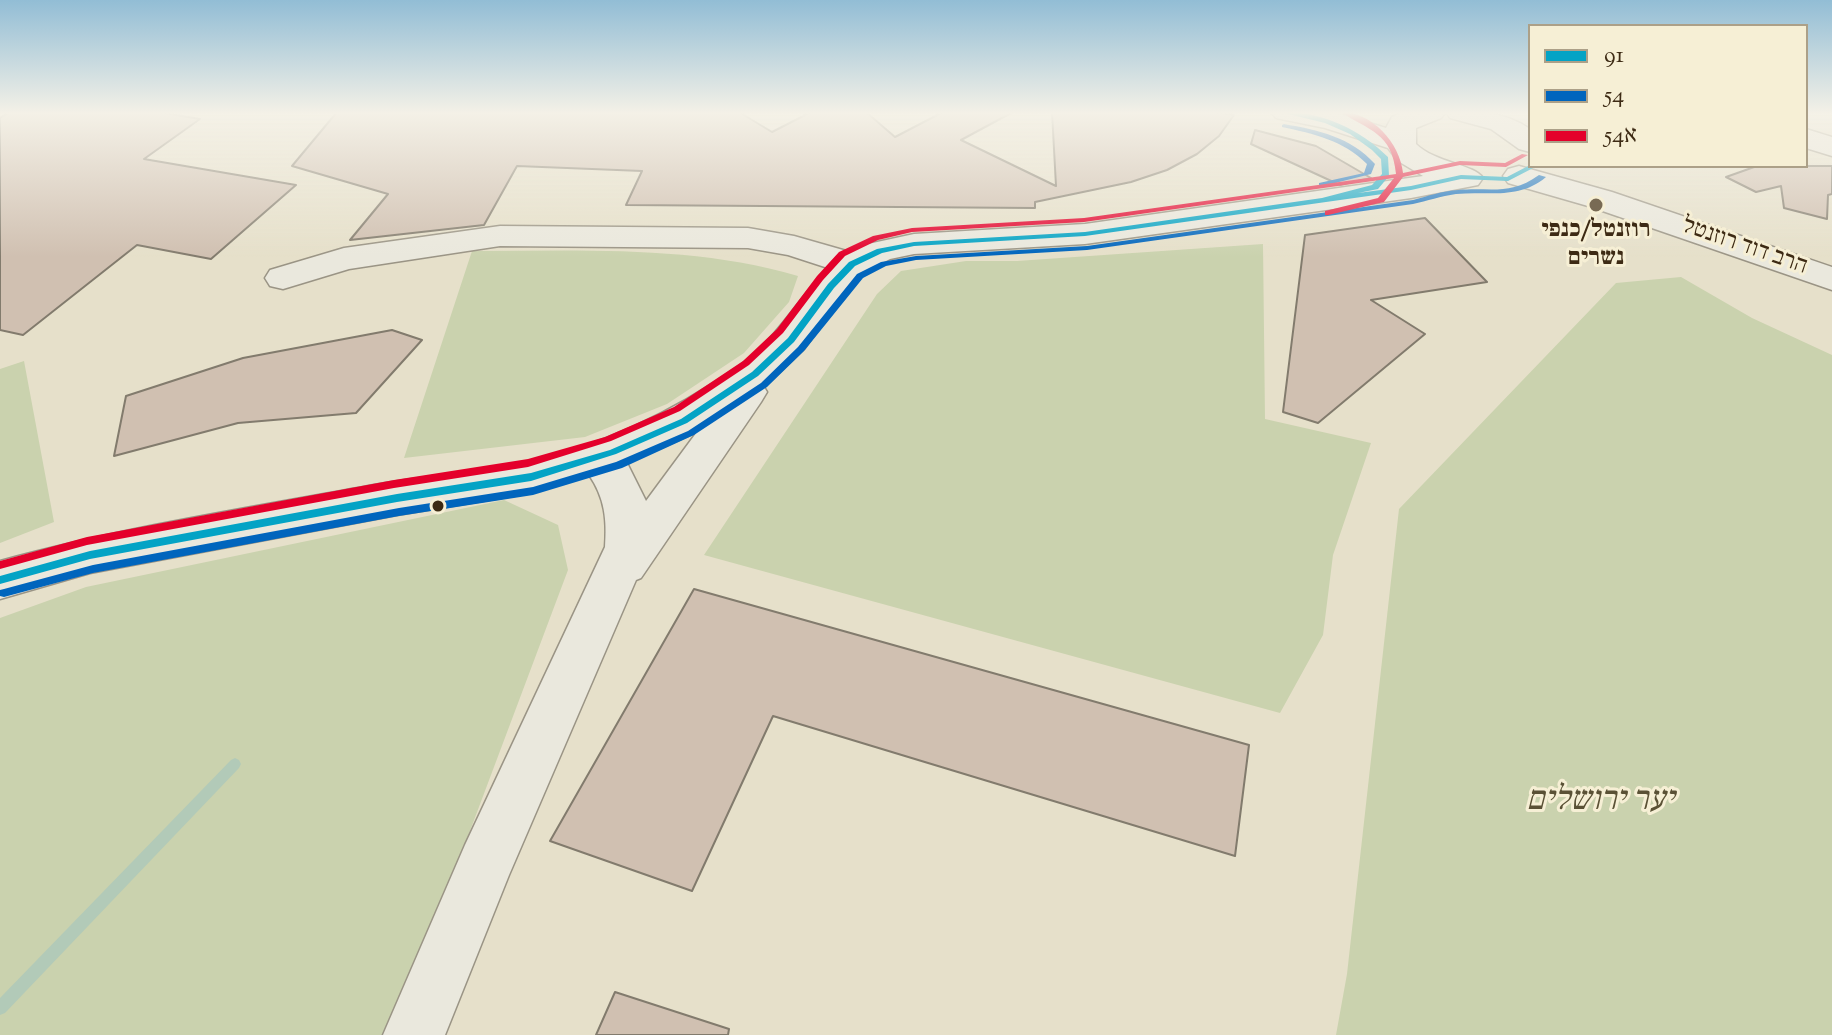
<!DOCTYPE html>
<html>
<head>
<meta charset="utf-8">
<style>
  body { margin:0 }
  #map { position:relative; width:1832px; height:1035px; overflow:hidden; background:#e6e0ca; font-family:"Sorts Mill Goudy","Frank Ruhl Libre",serif }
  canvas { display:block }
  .legend { position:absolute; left:1528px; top:24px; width:280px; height:144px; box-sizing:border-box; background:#f6efd5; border:2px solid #aca088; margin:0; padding:10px 14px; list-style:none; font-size:24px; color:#3d2a14 }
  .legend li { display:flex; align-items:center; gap:16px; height:40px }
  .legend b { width:40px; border:2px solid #aca088 }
</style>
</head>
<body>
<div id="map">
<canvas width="1832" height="1035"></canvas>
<ul class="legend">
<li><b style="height:10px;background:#03a3c5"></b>91</li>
<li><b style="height:10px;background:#0065bd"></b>54</li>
<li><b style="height:10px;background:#e4002b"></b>54א</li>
</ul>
</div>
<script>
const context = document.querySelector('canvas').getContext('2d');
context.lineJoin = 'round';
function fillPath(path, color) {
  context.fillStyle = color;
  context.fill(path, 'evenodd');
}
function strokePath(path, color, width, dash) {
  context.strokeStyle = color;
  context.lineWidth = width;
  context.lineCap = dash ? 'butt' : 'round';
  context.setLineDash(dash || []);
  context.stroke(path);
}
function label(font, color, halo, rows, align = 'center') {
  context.font = font + ' "Sorts Mill Goudy","Frank Ruhl Libre",serif';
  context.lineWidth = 6;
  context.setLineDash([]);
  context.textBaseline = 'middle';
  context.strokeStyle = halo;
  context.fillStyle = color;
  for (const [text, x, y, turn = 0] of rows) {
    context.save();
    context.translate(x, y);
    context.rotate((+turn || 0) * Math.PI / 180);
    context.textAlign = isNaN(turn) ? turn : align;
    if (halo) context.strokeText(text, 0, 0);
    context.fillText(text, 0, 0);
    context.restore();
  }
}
fillPath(new Path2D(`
  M1263 244 1265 419 1371 443 1333 555 1323 635 1280 713 704 555 877 294 901 271 966 261H1017Z
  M472 251C580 251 693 245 798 276L789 302 744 353 667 404 585 437 404 458Z
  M1681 277 1752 318 1832 355V1035H1336L1347 974 1399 509 1616 283Z
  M24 361 54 522 0 543V369Z
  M504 500 558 525 568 570 444 900 383 1035H0V618L86 587Z`), '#cad2ae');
fillPath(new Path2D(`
  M235 758 239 760 241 764 239 768 5 1013 0 1015V998L231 760Z`), '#b2cab8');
const building = new Path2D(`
  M10 112H158L200 119 144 159 296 185 211 259 137 245 23 335 0 330V118Z
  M337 112H739L772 132 811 112H866L895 137 943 112H1013L961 140 1056 186 1052 112H1211L1234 115 1219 136 1197 154 1167 170 1131 182 1035 202V208L626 205 642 171 517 166 484 225 350 240 388 194 292 166Z
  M1255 130 1316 146 1371 178 1340 185 1251 144Z
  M1757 166H1832V194L1828 195 1827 219 1784 208 1781 186 1756 192 1726 177Z
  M1425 218 1487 282 1371 300 1425 334 1318 423 1283 412 1305 235Z
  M392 330 422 340 356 413 238 423 114 456 126 396 243 358Z
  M694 589 1249 745 1235 856 773 716 692 891 550 841Z
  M615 992 729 1029 728 1035H596Z`);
fillPath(building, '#d0c0b1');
strokePath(building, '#827b6d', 2);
const minor = new Path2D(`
  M1271 112H1333L1386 128 1392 117 1405 112C1448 112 1494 104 1530 129V152L1519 149 1491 129 1450 118 1446 112 1441 118 1416 128V144C1435 163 1474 164 1483 178L1478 185 1411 198 1085 244 914 254 890 259 864 272 844 294 804 349 764 387 767 392 761 402 641 578 636 580 509 875 445 1035H383L465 845 605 547C607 520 605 498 589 475L531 493 397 515 90 573 0 599V561C125 527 253 507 380 484 430 475 481 472 530 461 605 445 676 410 739 366 776 340 797 300 828 268L788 255 748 248 500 246 349 269 283 289 270 286 265 278 270 270 344 248 500 226 748 228 794 236 850 252 868 244 914 234 1085 224 1423 176 1398 161 1388 148 1325 128 1276 118ZM697 432 646 501 627 463Z
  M1806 129 1832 137V156L1806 148Z
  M1519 166 1612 192 1832 267V290L1588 206 1508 183 1503 176 1508 169Z`);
strokePath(minor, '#9a9485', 3);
fillPath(minor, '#eae8dd');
fillPath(new Path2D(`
  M1283 112C1322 112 1360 129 1388 157L1389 176 1378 189 1358 193 1411 186 1461 175 1507 177 1530 165 1537 166 1508 181 1461 179 1411 190 1085 236 914 246 882 253 855 266 834 288 794 342 758 376 687 423 616 454 531 481 397 502 90 559 0 584V576L90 551 397 494 531 473 610 450 681 419 752 372 788 338 828 284 849 262 877 249 914 242 1085 232 1322 198 1372 185 1382 174 1381 159 1372 150 1350 134 1325 123 1284 113Z`), '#03a3c5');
fillPath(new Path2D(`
  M1284 124C1318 130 1351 137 1375 164L1371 174 1319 187V183L1364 173 1367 164C1343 140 1314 134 1282 127V125Z
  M1539 175 1546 177C1519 200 1488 191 1456 194 1441 196 1427 201 1413 204L1087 250 916 260 886 266 863 278 804 351 767 387 694 435 622 468 533 495 399 516 93 573 4 597 0 596V590L4 589 93 565 399 508 533 487 616 462 688 431 761 383 798 347 857 274 881 262 916 256 1087 246 1413 200C1428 196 1442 191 1458 190 1491 187 1510 196 1539 175Z`), '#0065bd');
fillPath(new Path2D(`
  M1341 112C1372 112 1400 143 1403 173L1460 161 1505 163 1522 154 1528 155 1506 167 1460 165 1403 177 1384 202 1328 215H1325V211L1378 198 1394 178 1084 222 912 232 878 240 845 256 823 280 783 333 749 365 680 411 611 441 528 467 394 488 87 545 0 569V561L87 537 394 480 528 459 605 437 674 407 743 361 777 329 817 276 839 252 873 236 912 228 1084 218 1396 174C1392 132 1369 131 1341 112Z`), '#e4002b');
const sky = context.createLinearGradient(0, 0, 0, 257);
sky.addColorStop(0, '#92bdd5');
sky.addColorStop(0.44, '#f4f1e7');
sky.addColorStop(1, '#f4f1e700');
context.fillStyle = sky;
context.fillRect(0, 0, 1832, 257);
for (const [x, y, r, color] of [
  [1596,205,8,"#786a54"],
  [438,506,7,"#3d2a14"]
]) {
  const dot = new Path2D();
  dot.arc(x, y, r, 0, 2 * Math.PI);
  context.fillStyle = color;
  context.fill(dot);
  strokePath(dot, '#f6efd5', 3);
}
label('bold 24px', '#3d2a14', '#f6efd5', [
  ["רוזנטל/כנפי",1596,232],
  ["נשרים",1596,260]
]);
label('24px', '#3d2a14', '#f6efd5', [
  ["הרב דוד רוזנטל",1744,248,19]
]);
label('italic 34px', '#5a5135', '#f6efd5', [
  ["יער ירושלים",1600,803]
]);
</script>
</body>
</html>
